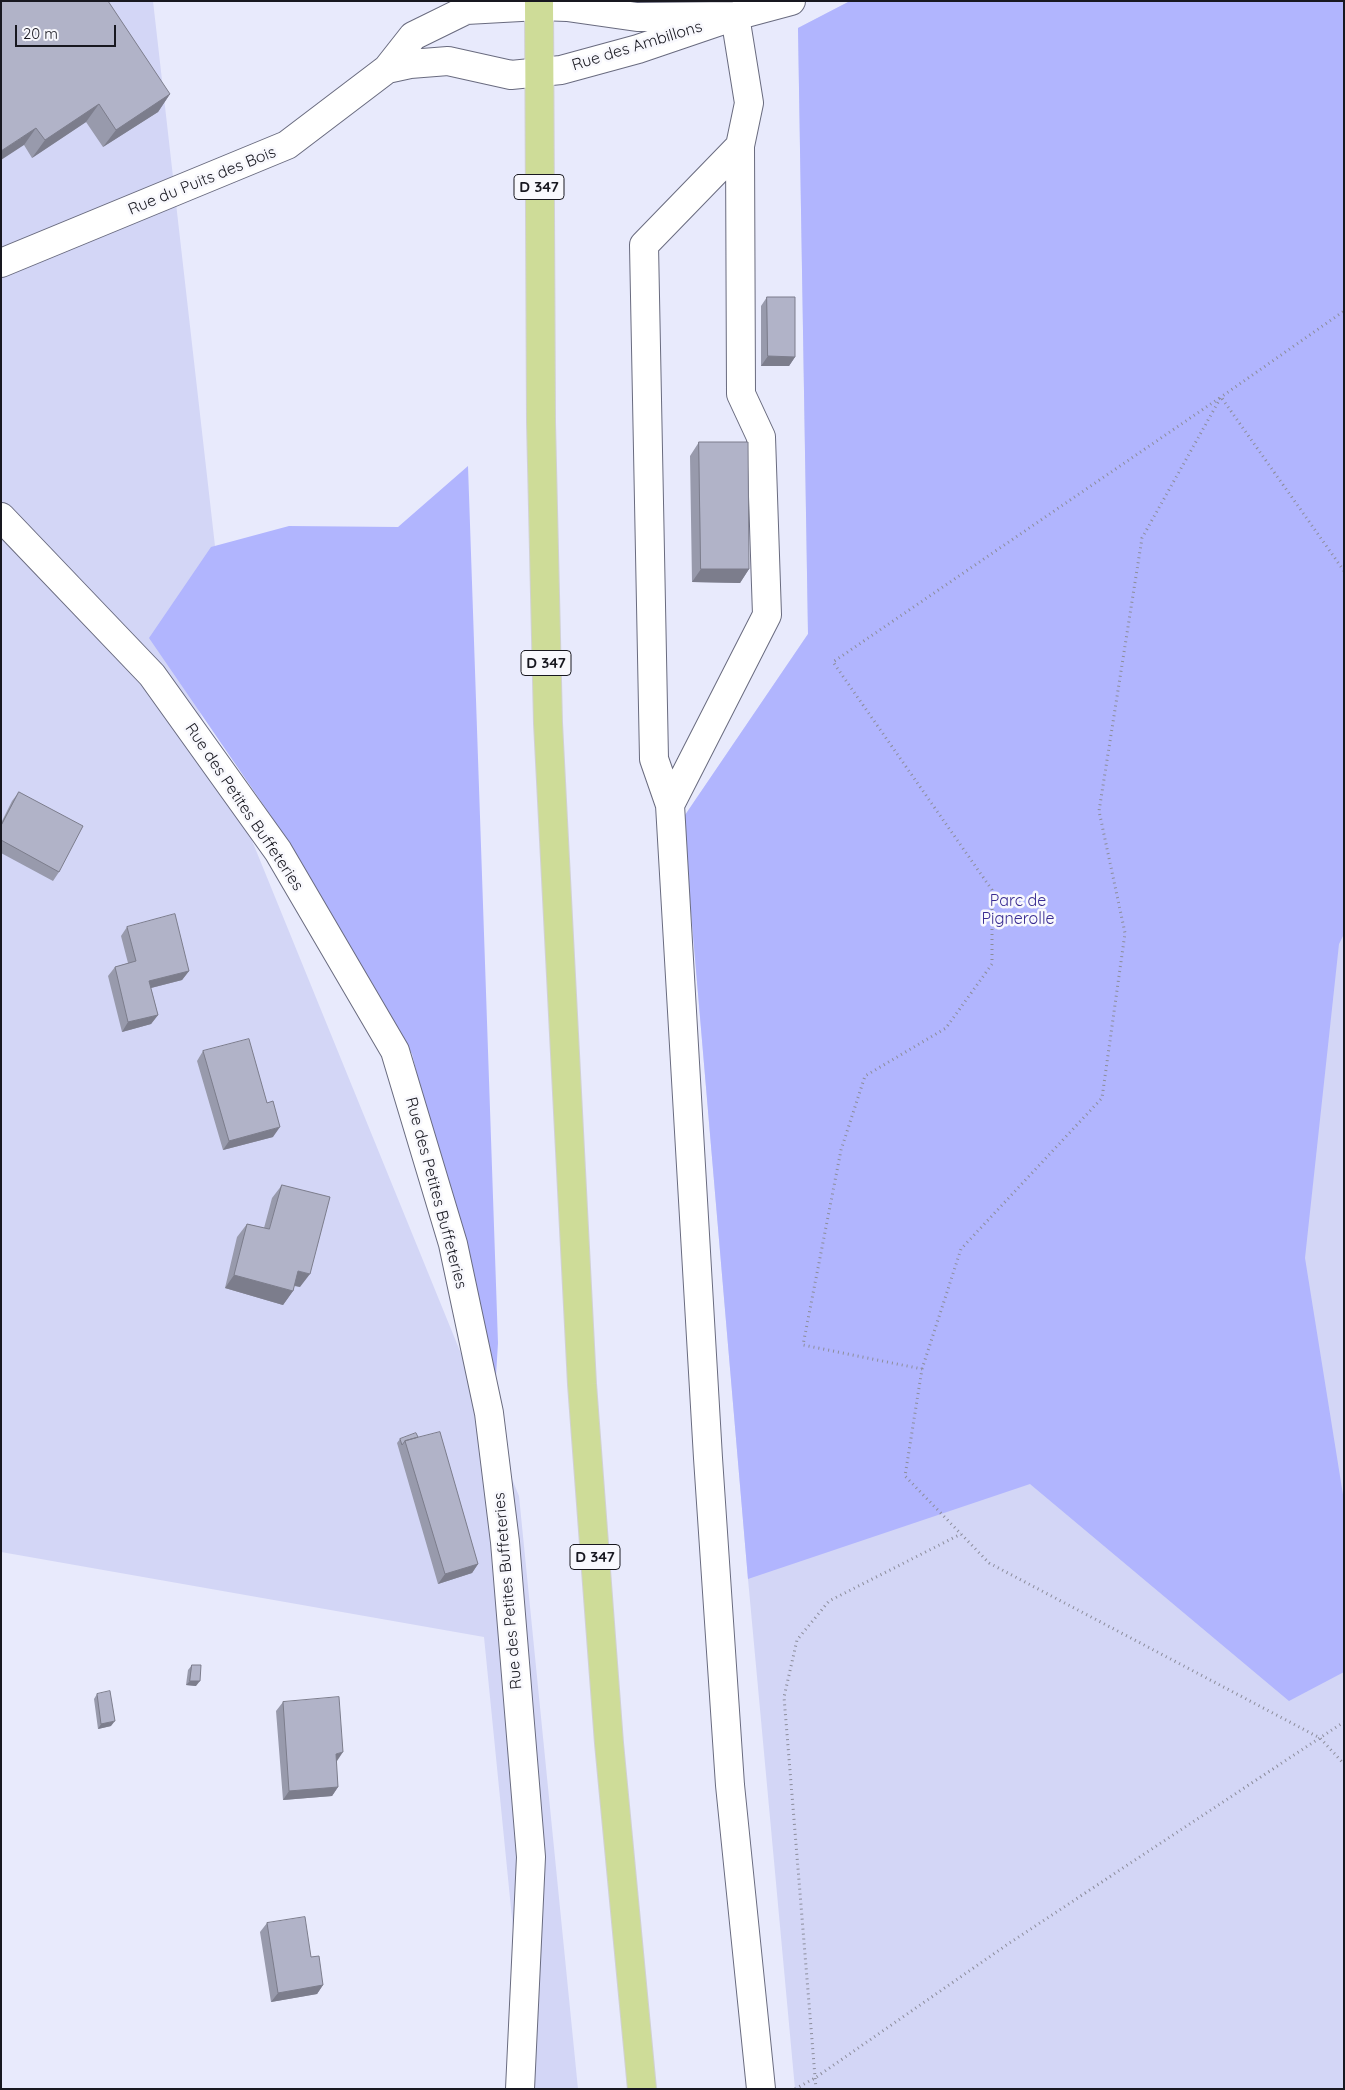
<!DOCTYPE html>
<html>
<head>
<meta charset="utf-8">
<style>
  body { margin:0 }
  #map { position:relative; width:1345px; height:2090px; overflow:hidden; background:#e8eafc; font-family:Quicksand,sans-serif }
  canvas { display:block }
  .frame { position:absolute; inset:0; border:2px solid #181820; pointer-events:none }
  .scale { position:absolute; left:15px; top:25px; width:101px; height:22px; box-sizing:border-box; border:2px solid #181820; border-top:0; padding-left:6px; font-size:15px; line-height:18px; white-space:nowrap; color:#181820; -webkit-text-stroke:4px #f8f8fd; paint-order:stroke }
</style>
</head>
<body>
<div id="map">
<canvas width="1345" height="2090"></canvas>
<div class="frame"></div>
<div class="scale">20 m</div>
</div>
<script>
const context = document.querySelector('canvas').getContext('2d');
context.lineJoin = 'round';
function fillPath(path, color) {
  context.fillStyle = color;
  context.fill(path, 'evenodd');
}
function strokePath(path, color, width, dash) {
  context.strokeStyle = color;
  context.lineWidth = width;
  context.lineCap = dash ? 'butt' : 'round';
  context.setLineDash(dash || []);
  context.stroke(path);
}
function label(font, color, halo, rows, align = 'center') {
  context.font = font + ' Quicksand,sans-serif';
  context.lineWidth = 5;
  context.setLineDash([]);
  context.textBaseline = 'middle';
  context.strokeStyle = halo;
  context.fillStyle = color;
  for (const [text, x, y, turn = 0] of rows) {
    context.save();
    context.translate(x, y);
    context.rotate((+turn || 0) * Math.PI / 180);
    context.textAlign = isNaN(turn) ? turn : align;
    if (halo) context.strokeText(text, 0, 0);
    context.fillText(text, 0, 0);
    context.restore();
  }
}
fillPath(new Path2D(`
  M1 1H153L220 590 165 627 519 1496 578 2089H529L484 1637 1 1552Z
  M850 1H1344V2089H795L748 1579 683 818 808 634 798 28Z`), '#d3d6f6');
fillPath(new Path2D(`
  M850 1H1344V934L1339 944 1305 1258 1344 1501V1672L1289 1701 1030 1484 748 1579 683 818 808 634 798 28Z
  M468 466 498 1343 495 1392 412 1054 284 835 149 638 211 547 289 526 398 527Z`), '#b1b5fe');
const minor = new Path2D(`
  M735 16 749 103 740 146 741 394 761 437 767 615 670 805 708 1458 730 1785 761 2089
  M387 69 410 64 448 61 511 75 561 70 638 49 735 16 791 1
  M1 263 287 145 387 69 413 36 466 10 539 6 567 7 637 17 735 16
  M1 517 152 675 278 851 395 1051 453 1244 489 1413 505 1542 531 1857 520 2089
  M670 805 654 759 644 245 740 146`);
const major = new Path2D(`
  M539 1 541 422 548 723 582 1384 609 1743 642 2089`);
strokePath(minor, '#696b7f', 30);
strokePath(major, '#d1d1d2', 30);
strokePath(new Path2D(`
  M1344 571 1221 397 833 662 992 890V964L946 1028 865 1076 841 1150 803 1345 922 1369 905 1476 989 1563 1320 1738 1344 1764
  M922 1369 961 1249 1102 1098 1125 933 1099 811 1142 538 1221 397 1344 311
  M795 2089 815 2078 1008 1944 1344 1722
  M816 2089 784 1697 797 1640 829 1601 961 1534`), '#8c8d9b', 3, [1, 4]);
strokePath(minor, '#fff', 28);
strokePath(major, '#cedc98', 28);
fillPath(new Path2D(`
  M1 1 170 94 158 112 103 147 86 122 32 158 24 145Z
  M767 297 795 357 789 366H761V306Z
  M699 442 749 569 740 583 692 582 690 456Z
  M19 792 59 872 53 881 1 853V823L12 801Z
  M127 927 189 971 182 980 151 988 158 1015 151 1024 122 1032 108 976 115 967 128 963 121 936Z
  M203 1051 267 1103 273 1137 223 1150 197 1061Z
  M282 1185 300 1287 294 1286 293 1291 283 1305 225 1288 237 1237 247 1224 264 1228 272 1198Z
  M418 1437 478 1564 472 1573 438 1584 397 1443 400 1439Z
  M192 1665 196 1686 186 1685 188 1670Z
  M97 1694 111 1726 98 1729 94 1699Z
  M283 1702 337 1761 336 1762 338 1787 332 1796 283 1800 276 1711Z
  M267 1923 311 1957 323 1985 317 1994 271 2002 260 1932Z`), '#989aac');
fillPath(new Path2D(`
  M170 94 158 112 103 147 116 130Z
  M99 104 86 122 32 158 45 140Z
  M36 128 24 145 1 160V151Z
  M768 356 795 357 789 366H761Z
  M701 569H749L740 583 692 582Z
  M189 971 182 980 143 990 149 981Z
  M158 1015 151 1024 122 1032 128 1022Z
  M280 1127 273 1137 223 1150 229 1141Z
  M298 1271 310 1274 300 1287 289 1284Z
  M234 1275 293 1291 283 1305 225 1288Z
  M478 1564 472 1573 438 1584 445 1574Z
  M190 1681H200L196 1686 186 1685Z
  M115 1721 111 1726 98 1729 101 1724Z
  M343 1752 337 1761 329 1763 336 1754Z
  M338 1787 332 1796 283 1800 289 1791Z
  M323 1985 317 1994 271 2002 278 1993Z`), '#7c7d8c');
const building = new Path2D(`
  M1 1H108L170 94 116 130 99 104 45 140 36 128 1 151Z
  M767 297H795V357L768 356Z
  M699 442H748L749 569H701Z
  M19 792 83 826 59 872 1 840V826Z
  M175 914 189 971 149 981 158 1015 128 1022 115 967 136 961 127 927Z
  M249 1039 267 1103 273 1101 280 1127 229 1141 203 1051Z
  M282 1185 330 1197 310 1274 298 1271 293 1291 234 1275 247 1224 269 1229Z
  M440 1432 478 1564 445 1574 405 1441Z
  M416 1433 418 1437 405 1441 402 1445 400 1439Z
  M192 1665H201L200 1681H190Z
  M110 1691 115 1721 101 1724 97 1694Z
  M339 1697 343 1752 336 1754 338 1787 289 1791 283 1702Z
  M305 1917 311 1957 319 1956 323 1985 278 1993 267 1923Z`);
fillPath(building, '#b1b3c8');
strokePath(building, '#7c7d8c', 1);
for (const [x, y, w] of [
  [539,187,50],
  [546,663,50],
  [595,1557,50]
]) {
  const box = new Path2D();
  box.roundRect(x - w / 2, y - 12.5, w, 25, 4);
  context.fillStyle = '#f8f8fd';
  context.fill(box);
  strokePath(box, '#181820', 1);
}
label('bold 15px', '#181820', null, [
  ["D 347",539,187],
  ["D 347",546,663],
  ["D 347",595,1557]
]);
label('16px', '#181820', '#f8f8fd', [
  ["Rue des Ambillons",637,46,-17],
  ["Rue du Puits des Bois",202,181,-22],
  ["Rue des Petites Buffeteries",244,807,56],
  ["Rue des Petites Buffeteries",436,1193,75],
  ["Rue des Petites Buffeteries",508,1591,-95]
]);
label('16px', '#382b91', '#f8f8fd', [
  ["Parc de",1018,901],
  ["Pignerolle",1018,919]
]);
</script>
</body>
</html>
